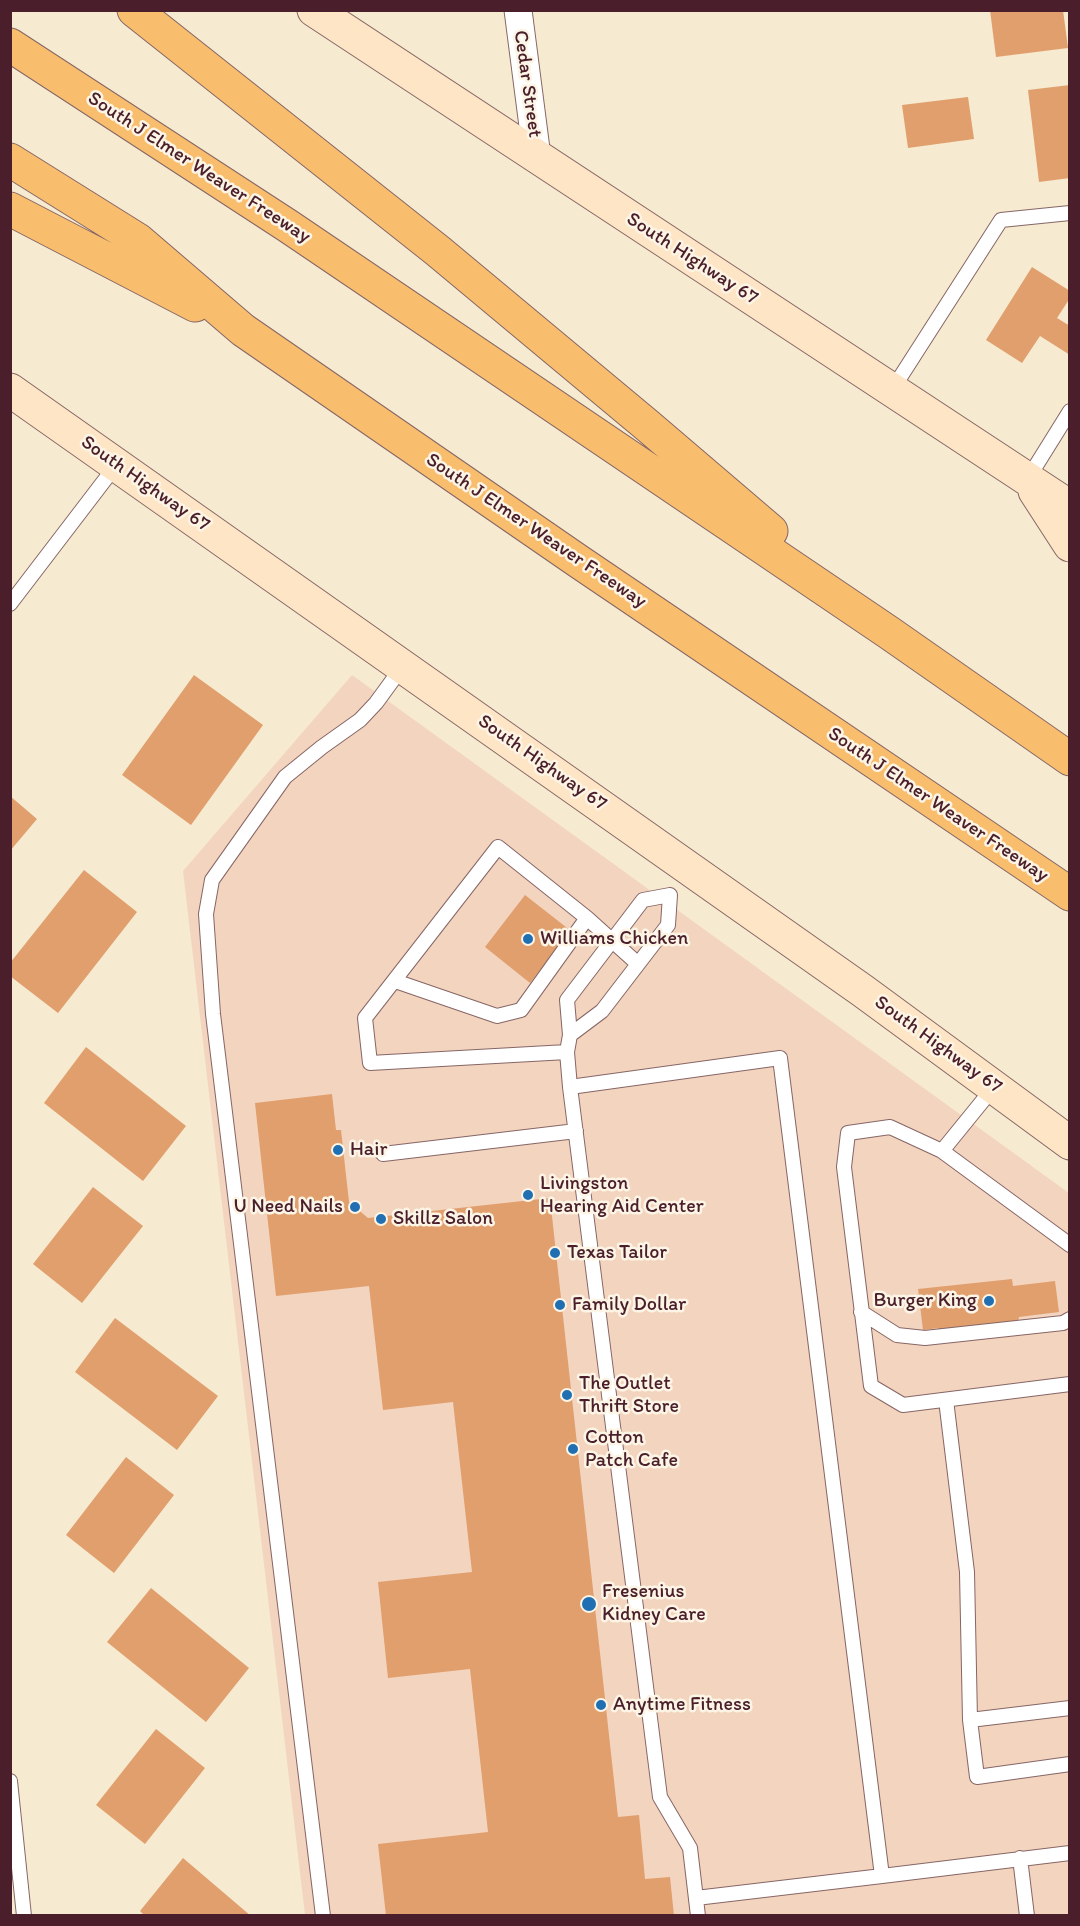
<!DOCTYPE html>
<html>
<head>
<meta charset="utf-8">
<style>
  body { margin:0 }
  #map { position:relative; width:1080px; height:1926px; overflow:hidden; background:#f6ead1; font-family:Itim,sans-serif }
  canvas { display:block }
  .frame { position:absolute; inset:0; border:12px solid #4a1f2b; pointer-events:none }
</style>
</head>
<body>
<div id="map">
<canvas width="1080" height="1926"></canvas>
<div class="frame"></div>
</div>
<script>
const context = document.querySelector('canvas').getContext('2d');
context.lineJoin = 'round';
function fillPath(path, color) {
  context.fillStyle = color;
  context.fill(path, 'evenodd');
}
function strokePath(path, color, width, dash) {
  context.strokeStyle = color;
  context.lineWidth = width;
  context.lineCap = dash ? 'butt' : 'round';
  context.setLineDash(dash || []);
  context.stroke(path);
}
function label(font, color, halo, rows, align = 'center') {
  context.font = font + ' Itim,sans-serif';
  context.lineWidth = 5;
  context.setLineDash([]);
  context.textBaseline = 'middle';
  context.strokeStyle = halo;
  context.fillStyle = color;
  for (const [text, x, y, turn = 0] of rows) {
    context.save();
    context.translate(x, y);
    context.rotate((+turn || 0) * Math.PI / 180);
    context.textAlign = isNaN(turn) ? turn : align;
    if (halo) context.strokeText(text, 0, 0);
    context.fillText(text, 0, 0);
    context.restore();
  }
}
fillPath(new Path2D(`
  M352 675 1069 1193V1915H305L183 871Z`), '#f3d4bf');
fillPath(new Path2D(`
  M990 10H1063L1068 48 996 57Z
  M1070 85V178L1039 182 1028 90Z
  M968 97 974 139 908 148 902 105Z
  M1032 267 1070 291V298L1057 318 1070 326V355L1040 336 1022 363 986 340Z
  M194 675 263 725 191 825 122 775Z
  M10 796 37 819 10 851Z
  M84 870 137 912 58 1013 10 976V963Z
  M525 895 571 931 530 983 485 947Z
  M86 1047 186 1126 143 1181 44 1103Z
  M332 1094 336 1130H341L349 1202 368 1218 550 1198 618 1817 639 1815 645 1879 670 1877 674 1916H386L378 1844 488 1832 470 1669 388 1678 378 1582 472 1572 453 1402 383 1410 369 1286 276 1296 255 1103Z
  M93 1187 143 1226 82 1303 33 1264Z
  M1012 1279 1013 1286 1055 1281 1059 1312 1019 1317 1018 1322 938 1331V1328L923 1330 918 1289Z
  M115 1318 218 1396 177 1450 75 1372Z
  M126 1457 174 1495 114 1573 66 1535Z
  M151 1588 249 1668 206 1722 107 1642Z
  M156 1729 205 1768 145 1844 96 1805Z
  M183 1858 251 1916H145L140 1911Z`), '#e09f6d');
const lane = new Path2D(`
  M892 390 1001 220 1070 213
  M1027 480 1070 411
  M10 604 117 464
  M395 981 497 1016 521 1010 587 918
  M570 1035 602 1011 668 925 670 895 643 900 567 1000 570 1035 567 1052 570 1087 780 1058 882 1876 1070 1853
  M567 1052 370 1063 365 1018 498 847 587 918 638 964
  M570 1087 660 1797 690 1848 698 1916
  M994 1087 942 1151 890 1127 848 1133 844 1167 871 1386 903 1405 1070 1384
  M942 1151 1070 1245
  M383 1154 576 1131
  M861 1312 897 1335 925 1338 1063 1323 1070 1319
  M946 1400 967 1572 970 1720 977 1777 1070 1764
  M970 1720 1070 1708
  M10 1781 24 1916
  M1020 1858 1027 1916
  M696 1898 882 1876
  M323 1916 213 1014 206 914 212 880 285 777 322 747 360 720 376 703 403 666`);
const street = new Path2D(`
  M518 10 537 157`);
const secondary = new Path2D(`
  M314 10 1070 507
  M10 390 863 991 1070 1143
  M1035 491 1070 545`);
const highway = new Path2D(`
  M134 10 438 251 648 426 771 531
  M10 45 288 226 888 632 1070 759
  M10 160 138 240 243 330 578 561 1070 894
  M10 209 195 305`);
strokePath(lane, '#866665', 16);
strokePath(street, '#866665', 29);
strokePath(secondary, '#866665', 35);
strokePath(highway, '#866665', 35);
strokePath(lane, '#fff', 14);
strokePath(street, '#fff', 27);
strokePath(secondary, '#fde5c5', 33);
strokePath(highway, '#f9be6d', 33);
for (const [x, y, r, color] of [
  [528,939,6,"#1f6fb2"],
  [338,1150,6,"#1f6fb2"],
  [528,1195,6,"#1f6fb2"],
  [355,1207,6,"#1f6fb2"],
  [381,1219,6,"#1f6fb2"],
  [555,1253,6,"#1f6fb2"],
  [989,1301,6,"#1f6fb2"],
  [560,1305,6,"#1f6fb2"],
  [567,1395,6,"#1f6fb2"],
  [573,1449,6,"#1f6fb2"],
  [589,1604,8,"#1f6fb2"],
  [601,1705,6,"#1f6fb2"]
]) {
  const dot = new Path2D();
  dot.arc(x, y, r, 0, 2 * Math.PI);
  context.fillStyle = color;
  context.fill(dot);
  strokePath(dot, '#fcf5e5', 2);
}
label('20px', '#4a1f2b', '#fcf5e5', [
  ["Cedar Street",527,84,82],
  ["South J Elmer Weaver Freeway",199,168,33],
  ["South Highway 67",692,259,33],
  ["South Highway 67",145,484,35],
  ["South J Elmer Weaver Freeway",536,531,34],
  ["South Highway 67",542,763,35],
  ["South J Elmer Weaver Freeway",938,805,34],
  ["South Highway 67",938,1045,36]
]);
label('20px', '#4a1f2b', '#fcf5e5', [
  ["Williams Chicken",540,939],
  ["Hair",350,1150],
  ["Livingston",540,1184],
  ["Hearing Aid Center",540,1207],
  ["U Need Nails",343,1207,"right"],
  ["Skillz Salon",393,1219],
  ["Texas Tailor",567,1253],
  ["Burger King",977,1301,"right"],
  ["Family Dollar",572,1305],
  ["The Outlet",579,1384],
  ["Thrift Store",579,1407],
  ["Cotton",585,1438],
  ["Patch Cafe",585,1461],
  ["Fresenius",602,1592],
  ["Kidney Care",602,1615],
  ["Anytime Fitness",613,1705]
], 'left');
</script>
</body>
</html>
